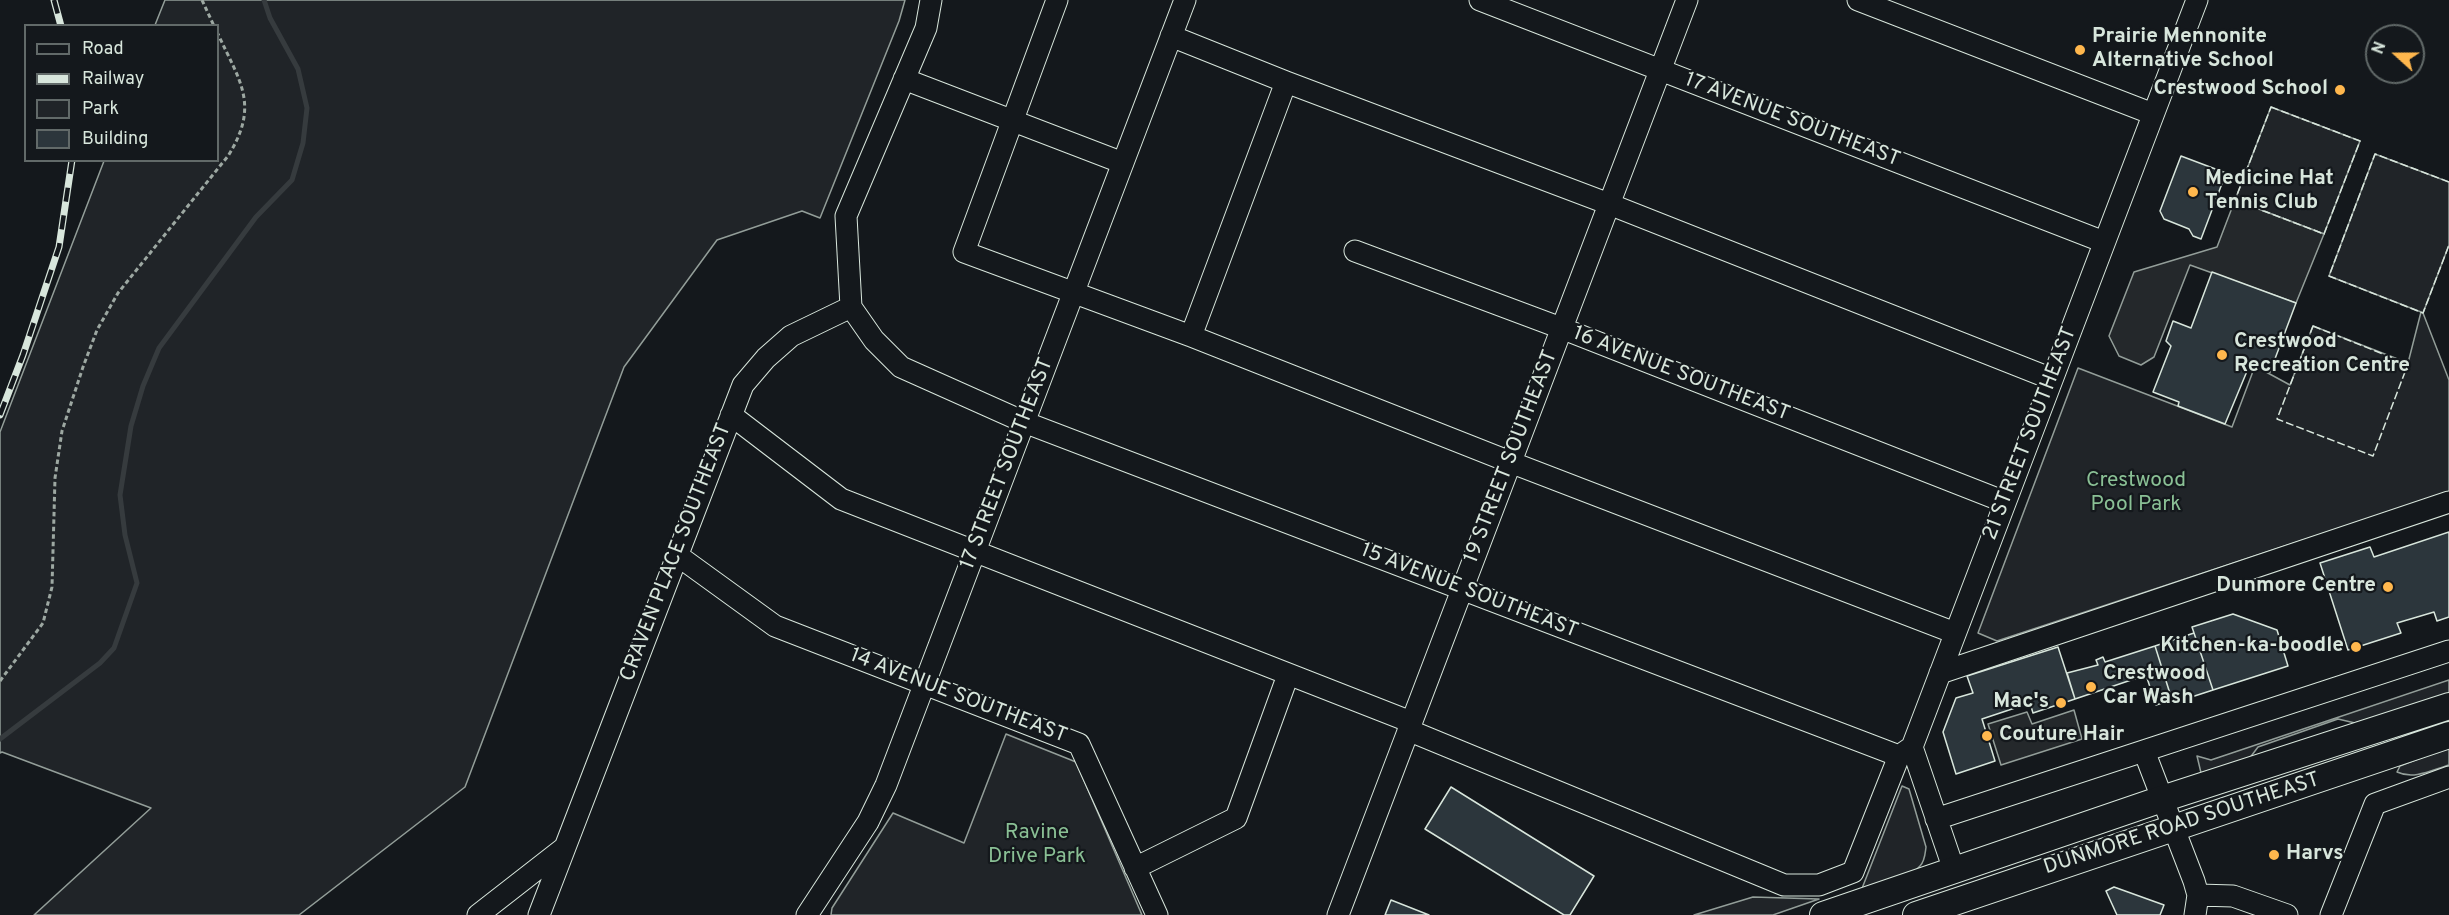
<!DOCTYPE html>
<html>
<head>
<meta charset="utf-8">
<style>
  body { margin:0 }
  #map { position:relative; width:2449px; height:915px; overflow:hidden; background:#14181c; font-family:Overpass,sans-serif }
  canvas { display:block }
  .legend { position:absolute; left:24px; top:24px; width:195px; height:138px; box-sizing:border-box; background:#14181c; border:2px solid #626a69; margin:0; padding:8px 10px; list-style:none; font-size:18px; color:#d8e6dc }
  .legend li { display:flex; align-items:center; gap:12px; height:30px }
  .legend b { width:30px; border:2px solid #626a69 }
  .north { position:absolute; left:2365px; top:24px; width:60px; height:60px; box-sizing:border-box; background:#14181c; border:2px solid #626a69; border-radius:50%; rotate:291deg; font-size:16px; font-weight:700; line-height:24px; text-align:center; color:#d8e6dc }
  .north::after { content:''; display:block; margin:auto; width:21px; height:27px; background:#ffb74d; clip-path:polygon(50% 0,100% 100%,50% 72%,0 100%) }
</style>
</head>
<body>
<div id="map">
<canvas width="2449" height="915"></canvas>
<ul class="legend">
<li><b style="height:8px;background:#14181c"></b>Road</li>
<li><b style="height:8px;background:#d8e6dc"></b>Railway</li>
<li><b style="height:16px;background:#202428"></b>Park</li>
<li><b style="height:16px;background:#2c363c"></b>Building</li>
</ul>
<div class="north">N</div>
</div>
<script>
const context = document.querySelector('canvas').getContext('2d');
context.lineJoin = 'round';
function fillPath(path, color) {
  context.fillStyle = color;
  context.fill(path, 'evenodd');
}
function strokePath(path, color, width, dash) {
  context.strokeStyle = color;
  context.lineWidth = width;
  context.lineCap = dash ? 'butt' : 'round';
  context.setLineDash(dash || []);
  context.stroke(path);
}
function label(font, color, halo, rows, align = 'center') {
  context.font = font + ' Overpass,sans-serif';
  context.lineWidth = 4.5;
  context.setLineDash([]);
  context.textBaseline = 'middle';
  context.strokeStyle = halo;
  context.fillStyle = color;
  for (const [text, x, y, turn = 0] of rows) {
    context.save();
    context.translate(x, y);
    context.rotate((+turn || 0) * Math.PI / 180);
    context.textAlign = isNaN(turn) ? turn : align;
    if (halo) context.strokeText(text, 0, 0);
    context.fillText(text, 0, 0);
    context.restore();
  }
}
const green = new Path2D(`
  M165 0H905L899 21 820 218 802 211 717 240 624 367 465 787 299 915H34L151 808 2 752 0 753V432L104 161 218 160V26L155 25Z
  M2271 107 2360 141 2324 234 2235 200Z
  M2375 154 2449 182V245L2423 313 2449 380V492L1997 641 1978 633 2078 368 2232 427 2255 366 2290 385 2313 326 2408 363 2421 312 2329 276Z
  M2449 680V695L2355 723 2338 719 2258 747 2249 759 2202 777 2197 756 2211 760Z
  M1006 734 1076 762 1142 915H831L832 908 893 813 964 843Z
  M2449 747V765C2432 770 2414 780 2397 772L2400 766Z
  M1902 786 1909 789 1926 847C1925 854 1925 861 1920 866 1911 878 1876 886 1861 891Z
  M1753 897 1819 899 1773 915H1694Z`);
fillPath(green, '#202428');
strokePath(green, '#939e99', 1.5);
const parking = new Path2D(`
  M2235 200 2324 234 2296 303 2190 265 2154 357 2141 365 2119 356 2109 336 2134 272 2217 247Z
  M2074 710 2082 739 2001 765 1988 724 2027 712 2032 724Z`);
fillPath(parking, '#24282b');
strokePath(parking, '#939e99', 1.5);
strokePath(new Path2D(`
  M0 739 100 663 114 648 137 583 125 535 120 495 131 426 143 386 159 348 256 217 292 180 303 143 307 108 298 69 270 18 264 0`), '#363b3e', 5);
const building = new Path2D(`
  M2181 156 2226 173 2201 239 2193 236 2189 229 2164 219 2160 211Z
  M2212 272 2296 303 2270 372 2250 364 2225 424 2178 406 2179 402 2153 392 2171 346 2166 341 2173 321 2191 328Z
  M2449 532V617L2437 621 2434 612 2397 623 2401 633 2348 650 2320 563 2370 547 2374 557Z
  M2233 614 2277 630 2288 666 2213 690 2192 627Z
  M2194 633 2213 690 2173 703 2155 646Z
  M2155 646 2172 700 2156 705 2146 675 2075 699 2067 673 2098 665 2096 660 2103 657 2105 662Z
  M2058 647 2075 699 2033 713 2030 703 1982 719 1995 761 1956 774 1943 732 1956 698 1973 693 1967 676Z
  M1451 787 1594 876 1570 915H1564L1425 829Z
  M2114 887 2164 905 2160 915H2117L2106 891Z
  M1391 900 1429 915H1385Z`);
fillPath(building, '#2c363c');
strokePath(building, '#d8e6dc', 1.5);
const minor = new Path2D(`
  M931 0 926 28 846 216 851 307 874 340 901 367 1024 422 1899 756 1912 747
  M1057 0 964 252 1191 336 1510 462 1955 633
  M1480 0 2104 242
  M1858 0 2153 114
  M1171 36 1286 82 1609 204 2052 379
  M904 79 1123 163
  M1355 251 1561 328 2005 502
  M1191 336 1286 82
  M731 415 841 499 1411 722
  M677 555 775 626 1079 744 1157 915
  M1940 673 2449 502
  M1408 730 1784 885H1819L1853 872 1899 756
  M2144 751 2194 881 2198 895 2195 915
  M1936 819 2449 651
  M1135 868 1236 818 1288 675
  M1954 870 1912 747 2197 0
  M2198 895 2233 896 2287 915
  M478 915 564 848
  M539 915 743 385 766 358 791 336 851 307
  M807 915 868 822 886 785 1185 0
  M1338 915 1687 0
  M2331 915 2375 804 2449 777`);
const major = new Path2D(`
  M1823 915 2162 799 2449 706
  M1916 915 2449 735`);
strokePath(minor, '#d8e6dc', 23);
strokePath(major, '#d8e6dc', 28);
strokePath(new Path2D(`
  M202 0 214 26
  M0 681 43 623 52 587 55 478 62 431 83 367 97 330 118 293 228 156C260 105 240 82 218 34`), '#9da8a2', 3, [4.5, 3]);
strokePath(minor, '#14181c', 21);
strokePath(major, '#14181c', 26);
const rail = new Path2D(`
  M54 0 61 26
  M0 415 23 355 59 247 72 160`);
strokePath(rail, '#d8e6dc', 7);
strokePath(rail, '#14181c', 4.5, [14]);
strokePath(new Path2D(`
  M2271 107 2360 141 2324 234 2235 200Z
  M2449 182 2375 154 2329 276 2423 313 2449 245
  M2313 326 2408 364 2373 456 2277 419Z`), '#d8e6dc', 1.5, [8, 3]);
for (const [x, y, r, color] of [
  [2080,50,6,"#ffb74d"],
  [2340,90,6,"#ffb74d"],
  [2193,192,6,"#ffb74d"],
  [2222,355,6,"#ffb74d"],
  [2388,587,6,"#ffb74d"],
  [2356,647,6,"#ffb74d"],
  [2091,687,6,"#ffb74d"],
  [2061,703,6,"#ffb74d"],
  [1987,736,6,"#ffb74d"],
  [2274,855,6,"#ffb74d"]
]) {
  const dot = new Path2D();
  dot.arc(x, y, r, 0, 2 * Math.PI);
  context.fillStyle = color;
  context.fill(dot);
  strokePath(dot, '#14181c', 2);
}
label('bold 21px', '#d8e6dc', '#14181c', [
  ["Prairie Mennonite",2092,38],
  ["Alternative School",2092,62],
  ["Crestwood School",2328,90,"right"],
  ["Medicine Hat",2205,180],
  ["Tennis Club",2205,204],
  ["Crestwood",2234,343],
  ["Recreation Centre",2234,367],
  ["Dunmore Centre",2376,587,"right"],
  ["Kitchen-ka-boodle",2344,647,"right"],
  ["Crestwood",2103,675],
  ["Car Wash",2103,699],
  ["Mac's",2049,703,"right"],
  ["Couture Hair",1999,736],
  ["Harvs",2286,855]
], 'left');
label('21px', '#d8e6dc', '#14181c', [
  ["17 AVENUE SOUTHEAST",1792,121,21],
  ["16 AVENUE SOUTHEAST",1681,375,21],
  ["21 STREET SOUTHEAST",2031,434,-69],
  ["19 STREET SOUTHEAST",1512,457,-69],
  ["17 STREET SOUTHEAST",1008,464,-69],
  ["CRAVEN PLACE SOUTHEAST",677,553,-69],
  ["15 AVENUE SOUTHEAST",1469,592,21],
  ["14 AVENUE SOUTHEAST",958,697,21],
  ["DUNMORE ROAD SOUTHEAST",2182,825,-18]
]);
label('21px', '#8ac095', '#14181c', [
  ["Crestwood",2136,482],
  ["Pool Park",2136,506],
  ["Ravine",1037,834],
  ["Drive Park",1037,858]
]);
</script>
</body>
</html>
